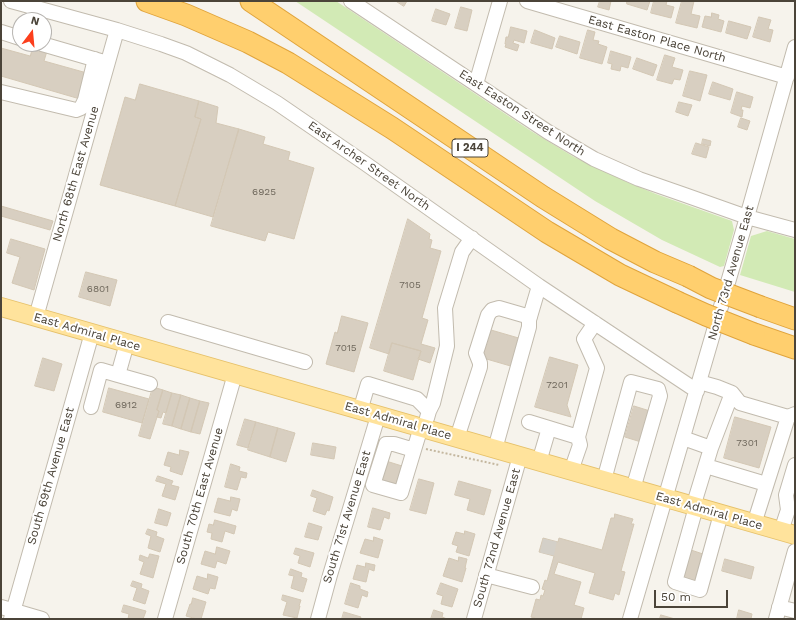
<!DOCTYPE html>
<html>
<head>
<meta charset="utf-8">
<style>
  body { margin:0 }
  #map { position:relative; width:796px; height:620px; overflow:hidden; background:#f6f3ec; font-family:"Work Sans",sans-serif }
  canvas { display:block }
  .frame { position:absolute; inset:0; border:2px solid #4b4439; pointer-events:none }
  .north { position:absolute; left:12px; top:12px; width:40px; height:40px; box-sizing:border-box; background:#fff; border:1px solid #b7b4b0; border-radius:50%; rotate:16deg; font-size:11px; font-weight:700; line-height:16px; text-align:center; color:#4b4439 }
  .north::after { content:''; display:block; margin:auto; width:14px; height:18px; background:#fc3f1d; clip-path:polygon(50% 0,100% 100%,50% 72%,0 100%) }
  .scale { position:absolute; left:654px; top:590px; width:74px; height:18px; box-sizing:border-box; border:2px solid #4b4439; border-top:0; padding-left:5px; font-size:12px; line-height:14px; white-space:nowrap; color:#4b4439; -webkit-text-stroke:3px #fff; paint-order:stroke }
</style>
</head>
<body>
<div id="map">
<canvas width="796" height="620"></canvas>
<div class="frame"></div>
<div class="north">N</div>
<div class="scale">50 m</div>
</div>
<script>
const context = document.querySelector('canvas').getContext('2d');
context.lineJoin = 'round';
function fillPath(path, color) {
  context.fillStyle = color;
  context.fill(path, 'evenodd');
}
function strokePath(path, color, width, dash) {
  context.strokeStyle = color;
  context.lineWidth = width;
  context.lineCap = dash ? 'butt' : 'round';
  context.setLineDash(dash || []);
  context.stroke(path);
}
function label(font, color, halo, rows, align = 'center') {
  context.font = font + ' "Work Sans",sans-serif';
  context.lineWidth = 4;
  context.setLineDash([]);
  context.textBaseline = 'middle';
  context.strokeStyle = halo;
  context.fillStyle = color;
  for (const [text, x, y, turn = 0] of rows) {
    context.save();
    context.translate(x, y);
    context.rotate((+turn || 0) * Math.PI / 180);
    context.textAlign = isNaN(turn) ? turn : align;
    if (halo) context.strokeText(text, 0, 0);
    context.fillText(text, 0, 0);
    context.restore();
  }
}
fillPath(new Path2D(`
  M295 1H336L531 131 574 157 627 182 656 194 732 221 734 230 724 266 720 267 662 240 595 201Z
  M767 231 795 239V292L740 275 751 236Z`), '#d2eab5');
const building = new Path2D(`
  M396 1H407L404 6Z
  M600 1H611L609 10 598 7Z
  M627 1H650L647 10 627 4Z
  M654 1H667L666 5 674 7 671 18 651 13Z
  M682 1H694L691 14 700 16 697 28 676 23Z
  M461 7 472 10 467 31 455 28Z
  M436 9 450 14 446 25 432 21Z
  M712 13 719 15 718 19 724 21 721 32 702 27 705 16 711 17Z
  M759 17 771 20 768 29 773 30 770 42 753 37Z
  M729 21 751 27 747 39 726 33Z
  M511 27 527 31 524 43 514 40 513 43 519 45 517 51 505 47 506 44H505L506 37H508Z
  M535 30 555 38 552 49 531 43Z
  M588 30 595 32 593 40 599 41 598 44 607 47 602 64 580 58Z
  M560 36 580 42 577 54 556 47Z
  M33 47 47 51 44 61 87 73 80 99 1 76V48L30 56Z
  M611 51 631 57 628 68 621 66 620 71 611 69 612 64 608 63Z
  M665 55 675 58 672 67 683 70 680 80 674 79 672 84 657 80Z
  M637 58 657 65 653 76 633 69Z
  M690 71 707 75 700 101 683 96Z
  M713 82 733 89 730 100 709 94Z
  M140 84 199 101 195 117 201 119 175 206 100 185 125 97 135 100Z
  M737 92 753 97 750 108 742 106 741 110H743L742 117 731 113Z
  M199 101 218 107 216 123 239 129 213 217 175 206 201 119 195 117Z
  M679 102 692 105 688 116 676 112Z
  M741 118 750 121 747 130 738 127Z
  M239 129 265 137 263 144 290 152 288 160 314 168 294 239 268 232 265 241 211 226Z
  M703 139 711 141 710 146 702 144Z
  M696 143 709 147 706 158 692 154Z
  M1 206 53 221 50 230 1 216Z
  M408 219 430 234 429 239 432 240 430 248 441 251 422 318 428 320 421 344 435 348 430 363 418 359 421 351 392 343 389 354 370 348Z
  M11 239 45 249 34 290 12 283 20 257 7 253Z
  M86 272 117 280 110 306 79 297Z
  M342 316 368 323 354 372 326 364 335 332 337 333Z
  M491 330 522 339 514 367 483 358Z
  M392 343 421 351 413 380 384 371Z
  M550 357 578 365 567 405 571 417 535 407Z
  M43 358 62 364 54 391 35 386Z
  M153 387 163 390 157 410 159 411 150 439 139 436Z
  M109 388 149 399 142 423 103 412Z
  M163 390 172 393 166 413 163 412 161 418 157 417 159 411 157 410Z
  M172 393 181 395 172 426 163 424Z
  M181 395 190 398 181 429 172 426Z
  M190 398 200 401 191 432 181 429Z
  M200 401 209 403 200 434 191 432Z
  M634 406 650 411 641 442 625 437Z
  M735 417 771 427 759 468 724 458Z
  M245 419 256 422 248 448 237 445Z
  M256 422 278 428 270 457 248 450Z
  M278 428 295 433 286 462 270 457Z
  M313 443 336 447 334 459 311 455Z
  M180 450 189 452 182 475 170 471 171 467 164 465 168 452 179 455Z
  M386 461 402 466 396 484 381 480Z
  M231 464 240 467 239 471 247 473 246 478 241 477 237 490 225 487Z
  M158 476 173 481 171 485 179 487 175 500 162 496 166 484 156 481Z
  M419 479 434 483 426 514 410 510Z
  M459 481 491 490 484 515 467 510 470 499 455 495Z
  M313 490 333 497 329 511 327 510 325 515 313 511 317 498 311 496Z
  M231 497 240 499 237 511 232 509 230 516 214 512 218 498 230 501Z
  M373 508 390 513 389 519 384 517 380 530 368 527Z
  M159 509 171 513 167 526 155 523Z
  M615 514 633 519 631 524H634L621 571 625 572 619 595 615 593 613 600 589 593 595 573 558 562 554 574 581 582 574 605 584 608 581 619H535V618L531 617 536 599 540 600 541 595 543 596 545 590 542 589 545 580 547 581 554 556 539 552 543 538 558 542 559 538 602 550 611 518H614Z
  M215 520 236 526 234 534 225 531 222 542 211 539 212 533 207 532 209 524 213 525Z
  M309 523 322 527 318 540 305 537Z
  M148 529 157 532 156 536 164 539 160 552 148 548 151 536 146 534Z
  M465 531 475 534 469 556 456 552 458 546 452 544 456 532 464 534Z
  M374 537 383 540 378 558 360 553 365 539 373 541Z
  M217 547 230 551 226 564 217 561 215 568 201 564 205 551 215 554Z
  M296 548 314 553 310 567 298 563 300 556 294 554Z
  M691 550 703 554 695 582 683 578Z
  M150 554 159 556 153 578 140 574 144 562 139 560 140 555 148 558Z
  M459 557 467 559 465 568H466L462 582 443 576 449 558 458 561Z
  M725 559 754 567 751 579 722 571Z
  M366 563 375 565 374 571 369 569 366 582 353 579 357 565 365 567Z
  M291 569 302 573 301 577 307 579 303 592 291 588 294 576 289 575Z
  M208 574 218 577 215 589 210 588 208 594 193 589 197 576 207 579Z
  M133 581 142 584 141 588 149 591 145 604 133 600 137 588 131 586Z
  M351 583 360 586V589L368 592 367 597 362 595 358 608 345 604Z
  M441 583 458 589 452 607 441 604 443 596 437 594Z
  M283 595 301 600 299 606H300L297 618 283 615 287 602 282 600Z
  M193 598 206 602 201 619H197L186 616 190 604H191Z
  M124 605 146 611 143 619H128L129 614 122 612Z
  M434 610 443 613 442 617 447 619H431Z
  M739 610 752 614 751 619H737Z
  M344 612 361 617 360 619H342Z
  M661 615 675 619H660Z`);
fillPath(building, '#d8cfc1');
strokePath(building, '#d3c7b4', 1);
strokePath(new Path2D(`
  M547 554 550 540`), '#d4d0c8', 14, [14, 7]);
const minor = new Path2D(`
  M11 1 117 30 161 44 186 53 230 75 277 103 366 164 539 286 697 391
  M351 1 548 132 594 159 639 179 685 195 747 217 795 230
  M527 1 787 77
  M32 20 35 8
  M1 32 20 38
  M42 44 104 62
  M476 84 500 1
  M1 92 76 110 81 108 85 100 95 59
  M36 317 117 30
  M168 322 305 362
  M118 375 150 384
  M732 393 740 403 788 417 795 414
  M91 407 101 370 118 375 127 343
  M360 411 368 384 417 399 429 411 427 418
  M429 411 433 403 447 346 445 308 462 252 472 238
  M529 422 578 437 580 445 571 471
  M578 437 597 368 584 339 595 323
  M457 438 480 367V363L476 353 488 315 492 310 499 308 530 317
  M683 438 711 448
  M386 444H394L414 450 401 493 373 485Z
  M495 449 529 327V320L539 286
  M414 450 421 427
  M539 462 549 428
  M706 466 766 484
  M604 480 631 382 658 389 660 396 633 489
  M693 507 711 448 732 393 717 387 699 382
  M696 507 675 582 700 590 721 514
  M754 524 788 417
  M781 531 788 510 786 495 795 465
  M486 575 532 587
  M1 607 42 619
  M779 607 795 611
  M11 619 92 333
  M165 619 235 374
  M318 619 330 575 378 416
  M474 619 520 456
  M630 619 745 224 795 47
  M776 619 795 551`);
const major = new Path2D(`
  M1 307 795 535`);
const highway = new Path2D(`
  M147 1 186 15 248 42 288 63 392 128 547 232 620 275 677 302
  M251 1 543 197 611 239 655 262 688 276
  M761 307 795 319
  M754 334 795 348`);
strokePath(minor, '#c2bbae', 16);
strokePath(major, '#e6c16a', 20);
strokePath(highway, '#e0a43c', 23);
strokePath(new Path2D(`
  M426 449 499 465`), '#c4b79f', 2, [2, 2]);
strokePath(minor, '#fff', 14);
strokePath(major, '#ffe39c', 18);
strokePath(highway, '#ffcf6e', 21);
const highwayBridge = new Path2D(`
  M688 276 711 288 761 307
  M677 302 706 315 754 334`);
strokePath(highwayBridge, '#e0a43c', 23, []);
strokePath(highwayBridge, '#ffcf6e', 21);
label('10px', '#6e675b', null, [
  ["6925",264,192],
  ["7105",410,285],
  ["6801",98,289],
  ["7015",346,348],
  ["7201",557,385],
  ["6912",126,405],
  ["7301",747,443]
]);
for (const [x, y, w] of [
  [470,148,36]
]) {
  const box = new Path2D();
  box.roundRect(x - w / 2, y - 9, w, 18, 3);
  context.fillStyle = '#fff';
  context.fill(box);
  strokePath(box, '#4b4439', 1);
}
label('bold 11px', '#4b4439', null, [
  ["I 244",470,148]
]);
label('12px', '#4b4439', '#fff', [
  ["East Easton Place North",657,39,16],
  ["East Easton Street North",522,113,33],
  ["East Archer Street North",369,166,35],
  ["North 68th East Avenue",76,174,-74],
  ["North 73rd Avenue East",731,273,-74],
  ["East Admiral Place",87,332,16],
  ["East Admiral Place",398,421,16],
  ["South 69th Avenue East",51,476,-74],
  ["South 70th East Avenue",200,496,-74],
  ["East Admiral Place",709,511,16],
  ["South 71st Avenue East",347,517,-73],
  ["South 72nd Avenue East",497,538,-74]
]);
</script>
</body>
</html>
